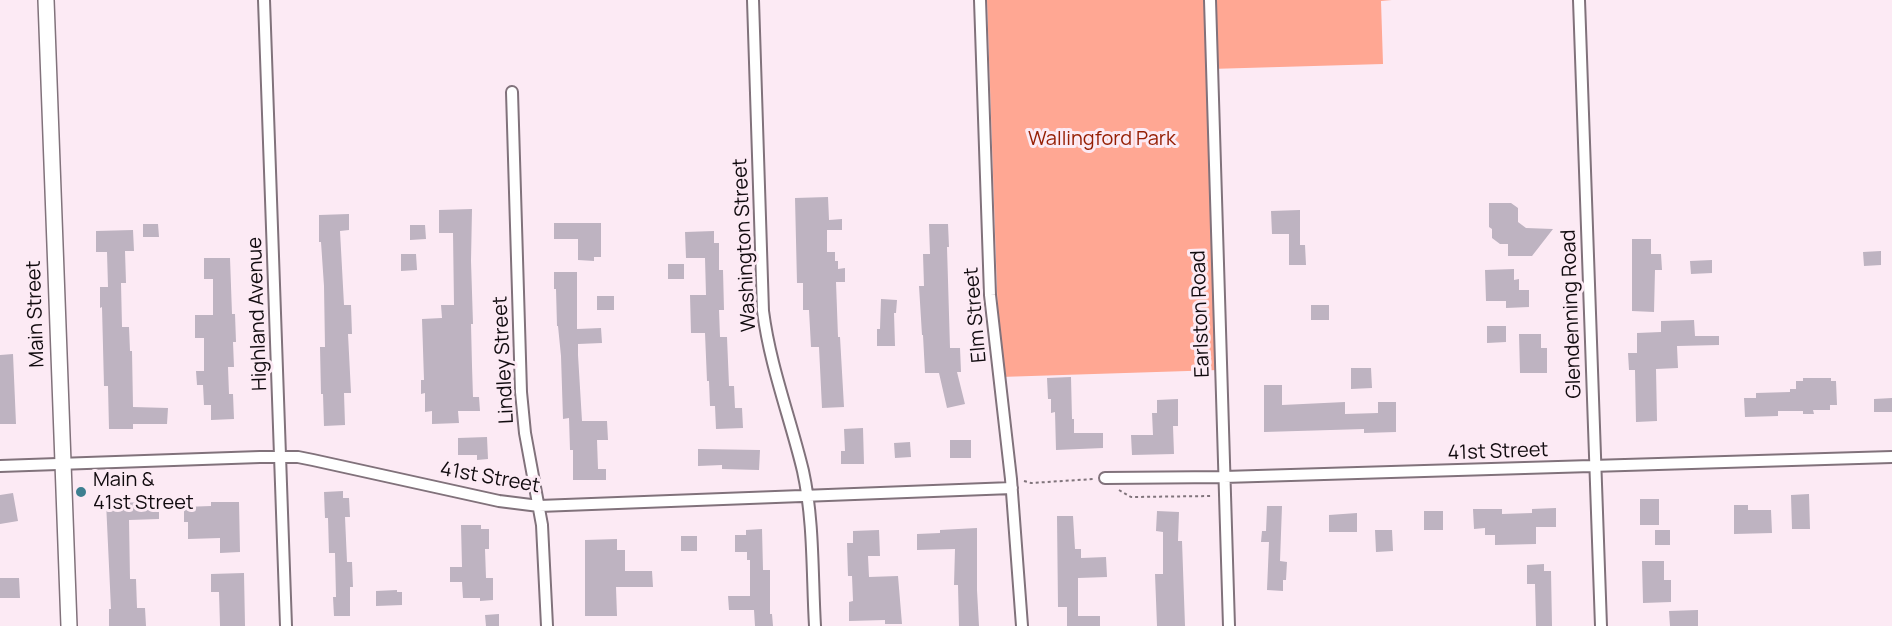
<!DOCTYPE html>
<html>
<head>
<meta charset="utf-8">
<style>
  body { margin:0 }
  canvas { display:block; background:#fceaf4 }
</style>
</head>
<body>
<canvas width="1892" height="626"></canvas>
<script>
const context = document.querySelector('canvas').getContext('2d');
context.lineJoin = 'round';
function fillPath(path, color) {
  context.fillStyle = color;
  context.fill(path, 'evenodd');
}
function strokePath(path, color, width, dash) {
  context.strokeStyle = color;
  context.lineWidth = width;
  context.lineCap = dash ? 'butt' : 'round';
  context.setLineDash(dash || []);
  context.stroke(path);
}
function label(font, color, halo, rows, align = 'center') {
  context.font = font + ' Manrope,sans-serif';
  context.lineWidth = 6;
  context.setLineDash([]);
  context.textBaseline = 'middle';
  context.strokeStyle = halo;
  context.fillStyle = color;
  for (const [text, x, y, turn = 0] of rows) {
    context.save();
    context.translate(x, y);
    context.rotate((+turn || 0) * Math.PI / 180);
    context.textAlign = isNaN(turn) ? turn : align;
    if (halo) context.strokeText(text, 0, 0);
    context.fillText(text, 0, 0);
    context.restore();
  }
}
fillPath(new Path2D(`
  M987 0H1392L1381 1 1383 64 1210 69 1219 370 1000 377Z`), '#ffa793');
fillPath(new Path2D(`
  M828 197 829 220 842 219V230H827V252H835V261H838V269L845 268V282H836L838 337H840L844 407 822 408 819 347H811L809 310H803V283H797L795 198Z
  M1489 203H1511L1518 208V222L1526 228 1553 229 1532 256H1508V244H1500L1492 238V229L1489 227Z
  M472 209 471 261 473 324H471L472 366 473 397H479L480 411H458L459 423 432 424V411L425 412V393L421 394V380H424L422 319 442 318 441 305H454L453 233H439V210Z
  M1300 210V245H1305L1306 265H1289V234H1272L1271 211Z
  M349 214V230L340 231 344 305H351L352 334H348L351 393H344L345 425 324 426 323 394H321L320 347H325L324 286 321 242H319V215Z
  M554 223H601V257H594V261L578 260V239H554Z
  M143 224H158L159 237H143Z
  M929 224H948L949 247H947L950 348H960L961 372H957L965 404 947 408 939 373H925L923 335H922L919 286H924L923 254H930Z
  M410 225H425L426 239 410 240Z
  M133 230 134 251H125L126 283H121L122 327H129L130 351H132L133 407 168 408 167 424H133V429H109L108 386H104L102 307 100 308V287H108L107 252H96V231Z
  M714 231V243H719V270H723L724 310H719L720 337H727L729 386H734L735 408H742L743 428 716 429 715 406H710L709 381H707L705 333H691L690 295H706L705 258H686L685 232Z
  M1632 239H1651V254H1661L1662 270H1655L1654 312 1632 311Z
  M1881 251V265L1864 266 1863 252Z
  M401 254H416L417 270 401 271Z
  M204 258H230L232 314H235L236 342H233L234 367H228L229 394H233L234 419 211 420V405H204L203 385H197L196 371H204V338H195V315H213V279H204Z
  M1712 260V273L1691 274 1690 261Z
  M668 264H684V279H668Z
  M1514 269V280L1519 279V290H1529V307L1506 308V301H1486L1485 270Z
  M554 272H577V329L601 328 602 343 578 344V355L582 421H607L608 440H597L598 469H606V480H573V450H570L569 418 563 419 561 356 558 326H557L556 289H554Z
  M597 296H614V310H597Z
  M881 299 897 300 896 313H894L895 346H877V329H880Z
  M1311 305H1329V320H1311Z
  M1694 320 1695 336H1719V345L1677 346 1678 368 1656 369 1657 421 1636 422 1635 370H1629L1628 353H1637V333L1661 332V321Z
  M1487 326H1506V342L1487 343Z
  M1519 334H1541V348H1547V373H1520Z
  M13 354 16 424H0V355Z
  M1351 368H1371L1372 388 1351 389Z
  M1071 377 1072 419H1074V433H1103V448L1056 450 1055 412 1051 413V399H1048L1047 378Z
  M1803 378H1831V381H1836L1837 405H1830V410H1813L1814 414H1803V411H1778V416L1745 417 1744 398H1756V393L1790 392V389H1796V381H1803Z
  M1264 385H1282V405L1345 402V414L1378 413V402H1396V432L1364 433V429L1264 432Z
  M1892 398V412H1874V399Z
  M1178 399V426H1173L1174 454 1132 455 1131 435H1153L1152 413H1157V400Z
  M863 428 864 464H841V451H845L844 429Z
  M487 437 488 459 477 460V455H458V438Z
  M950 440H971V458H950Z
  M910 442 911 457 895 458 894 443Z
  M698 449 760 450 759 470 722 469V465L698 466Z
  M343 491V498H349L350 517H345L347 562H352L353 587H350V616H334L333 597H336L335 553H329L328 518H325L324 492Z
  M13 493 18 521 0 524V495Z
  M1809 494 1810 529H1792L1791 495Z
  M1640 499H1659V525H1640Z
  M106 502 159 503V519L129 520 130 579H136L137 608H145L146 626H109V609H111Z
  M211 502H239L240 552 220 553V538L188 539V522H184V507L211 506Z
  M1734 505H1748V510H1771L1772 533 1734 534Z
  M1267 506H1282L1280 561 1287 562 1286 580H1283V591L1267 590 1269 542H1261L1262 531H1266Z
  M1556 508V527H1536V544L1495 545V535H1485V528L1474 529 1473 509H1502V514L1532 513V509Z
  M1157 511 1179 512 1178 541H1182L1185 626H1157L1155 574H1163V532L1156 531Z
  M1424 511H1443V530H1424Z
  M1357 513V532H1329V515Z
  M1057 516H1073L1075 549H1081V558L1106 557 1107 577 1078 578V616H1100V626H1067V607H1058Z
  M461 525H481V529H489V549H485L486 578H493V600L480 601V598H463L462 582H450V567H462Z
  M977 528V590L979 626H959L958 585H954L955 549 917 550V534L940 533V530Z
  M762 529 763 570H770V614H772L773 626H755L754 610H729L728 596H750V560H747V552H735V535H746V530Z
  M879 530 880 556H868L869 577 898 576 902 624H885V620L849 621V602L853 601 852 576H848L847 543H853V531Z
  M1375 530H1392L1393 551 1376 552Z
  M1655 530H1670V545H1655Z
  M681 536H697V551H681Z
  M617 539V550H625V571H652L653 587H616L617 616H585V540Z
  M1642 561H1664V580H1671V602L1643 603Z
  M1544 564V571H1551L1552 626H1536L1535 584H1527V565Z
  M244 573 245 626H220L219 592H211V574Z
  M0 578H19L20 598H0Z
  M397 590V592H402V605L376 606V591Z
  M1698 610V626H1670L1669 611Z
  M499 614V626H486L485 615Z`), '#beb3c1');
const street = new Path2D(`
  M264 0 286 626
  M753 0 763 311C770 366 790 417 803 471 814 521 812 575 815 626
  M980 0 990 295 1011 479 1022 626
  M1210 0 1229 626
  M1579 0 1601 626
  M512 92 521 392 525 433 542 525 547 626
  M0 466 260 457H298L313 460 499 501 539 506 1012 488
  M1105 478 1224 477 1892 457`);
const secondary = new Path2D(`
  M46 0 69 626`);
strokePath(street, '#81727b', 14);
strokePath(secondary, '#81727b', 18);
strokePath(new Path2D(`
  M1024 481 1031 483 1094 479
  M1119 490 1131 497 1213 496`), '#80747b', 2, [3, 3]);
strokePath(street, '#fff', 10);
strokePath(secondary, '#fff', 15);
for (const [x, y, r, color] of [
  [81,492,6,"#3d7f90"]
]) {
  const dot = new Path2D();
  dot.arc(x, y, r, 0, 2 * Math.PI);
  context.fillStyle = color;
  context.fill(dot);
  strokePath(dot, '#fceaf4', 2);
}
label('20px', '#951e03', '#fceaf4', [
  ["Wallingford Park",1102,139]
]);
label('20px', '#110b0f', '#fceaf4', [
  ["Washington Street",745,245,-93],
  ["Main Street",36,314,-92],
  ["Highland Avenue",258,314,-92],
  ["Earlston Road",1201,314,-92],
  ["Glendenning Road",1572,314,-92],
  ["Elm Street",976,315,-95],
  ["Lindley Street",504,360,-93],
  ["41st Street",1498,452,-2],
  ["41st Street",490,478,10]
]);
label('20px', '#110b0f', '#fceaf4', [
  ["Main &",93,480],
  ["41st Street",93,503]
], 'left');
</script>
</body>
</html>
